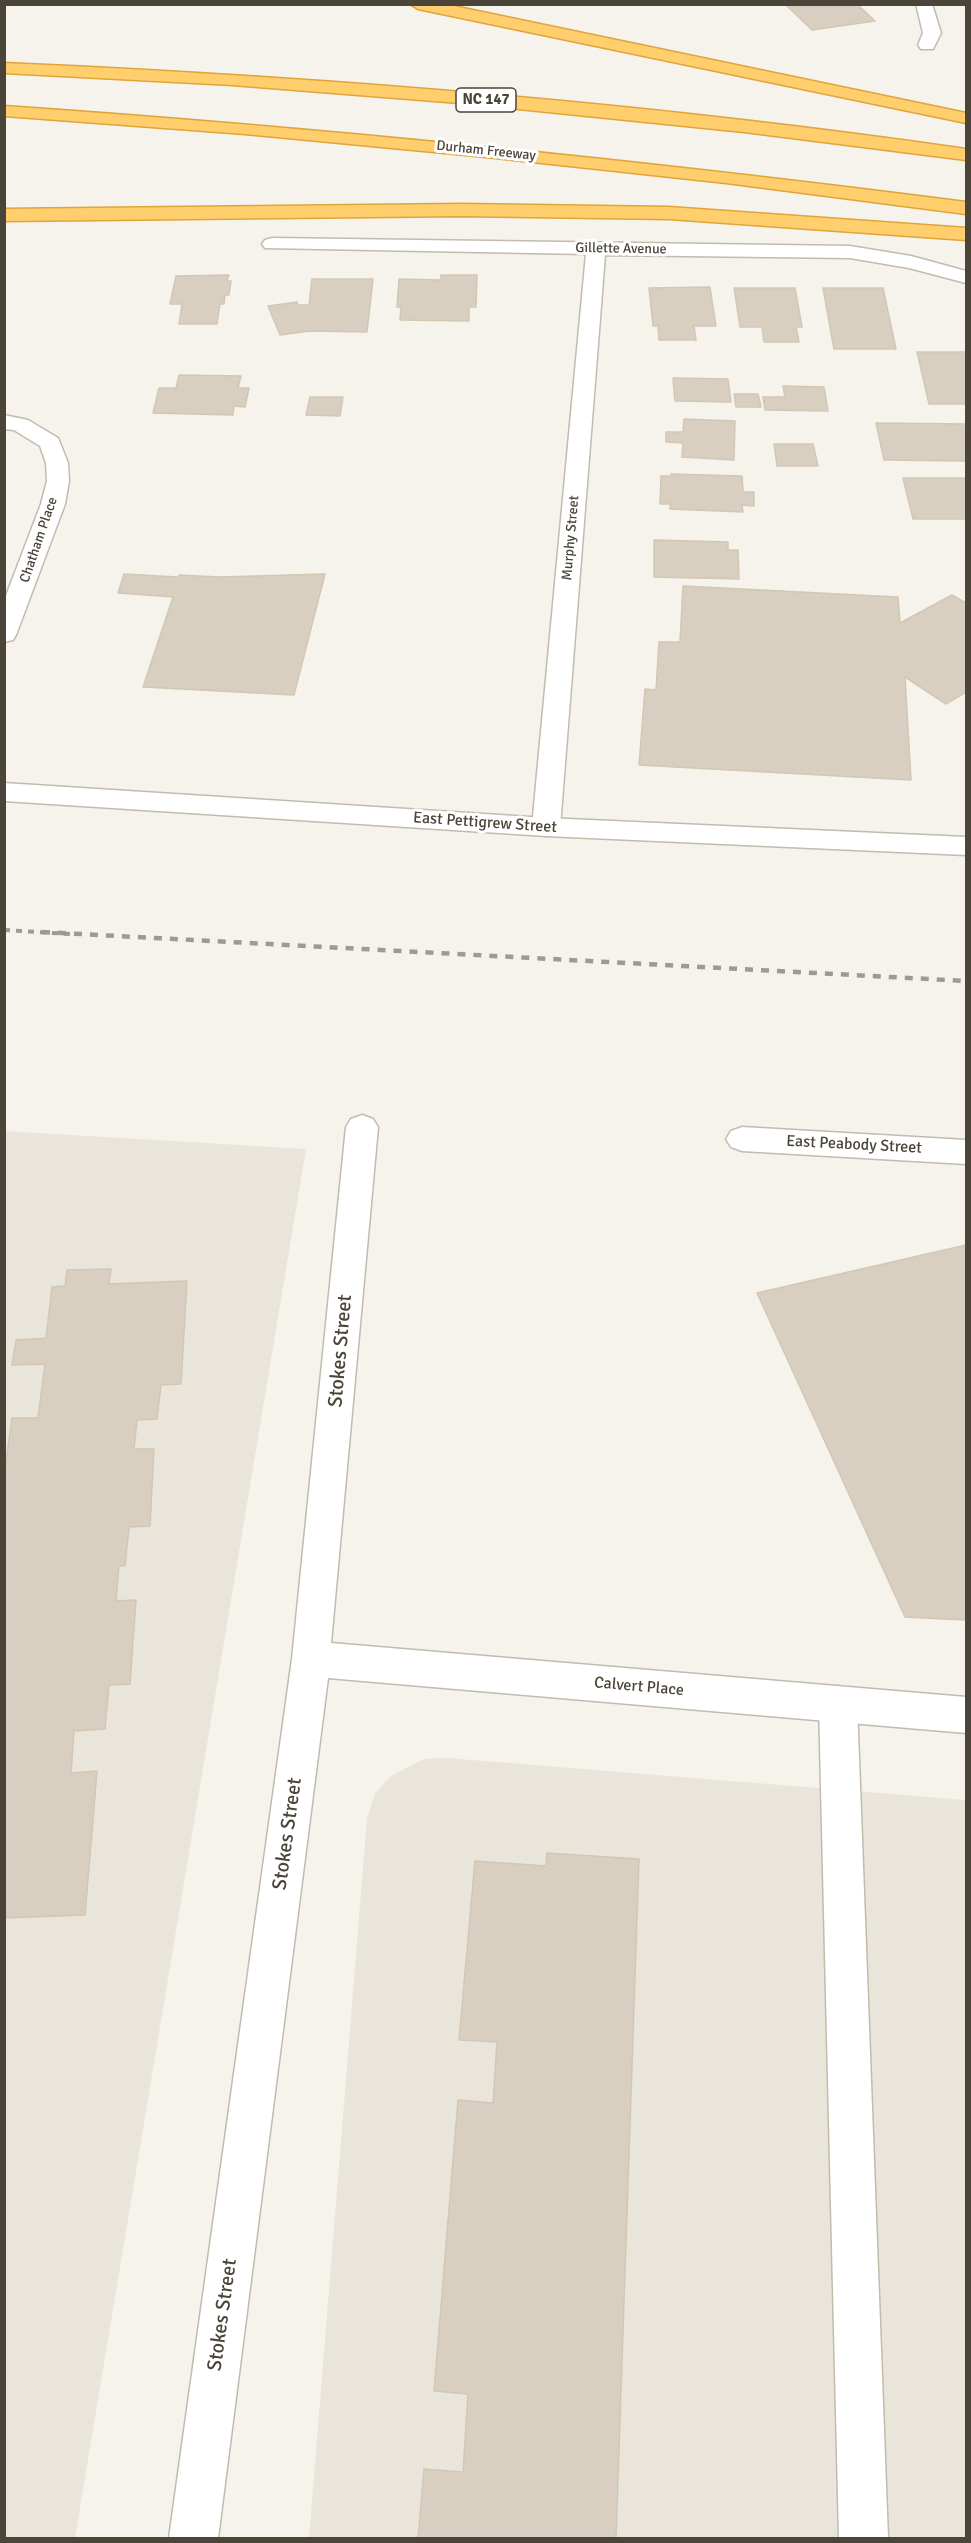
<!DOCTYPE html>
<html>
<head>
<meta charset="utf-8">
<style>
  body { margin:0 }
  #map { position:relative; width:971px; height:2543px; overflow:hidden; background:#f6f3ec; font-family:Signika,sans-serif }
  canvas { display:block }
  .frame { position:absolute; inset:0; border:6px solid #4b4439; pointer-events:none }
</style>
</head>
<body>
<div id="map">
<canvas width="971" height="2543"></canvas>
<div class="frame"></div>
</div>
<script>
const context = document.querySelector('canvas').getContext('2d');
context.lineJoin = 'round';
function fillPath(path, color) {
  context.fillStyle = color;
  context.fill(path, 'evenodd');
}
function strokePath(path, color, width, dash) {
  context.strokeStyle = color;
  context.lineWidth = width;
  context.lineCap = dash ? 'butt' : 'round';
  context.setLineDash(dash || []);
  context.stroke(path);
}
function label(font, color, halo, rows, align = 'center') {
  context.font = font + ' Signika,sans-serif';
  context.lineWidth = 6;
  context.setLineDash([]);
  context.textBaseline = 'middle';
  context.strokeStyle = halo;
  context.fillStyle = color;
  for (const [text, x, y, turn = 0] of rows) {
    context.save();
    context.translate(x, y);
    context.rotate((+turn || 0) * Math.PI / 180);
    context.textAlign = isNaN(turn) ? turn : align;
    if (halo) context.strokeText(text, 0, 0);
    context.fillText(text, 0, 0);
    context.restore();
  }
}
fillPath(new Path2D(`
  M4 1131 306 1149 75 2538H5Z
  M447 1758 966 1800V2538H309L367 1818 375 1794 391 1776 424 1759Z`), '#eae5da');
const building = new Path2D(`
  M797 4H857L875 21 812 30 787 6Z
  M229 275 227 281H231L229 295H225L224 304H220L217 324H179L182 304H170L176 276Z
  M441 275H477L476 307H469V321L400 320 401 307H397L399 279 441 280Z
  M312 279H373L367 332 309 331 280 335 268 306 297 302 298 305H309Z
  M710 287 716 326H694L696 340H659L658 326H653L649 288Z
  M734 288H795L802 327H796L799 342H764L762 327H740Z
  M823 288H883L896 349H834Z
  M917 352H966V404H929Z
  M179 375 241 376 238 388H249L245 407 234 406 233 415 153 413 159 388H176Z
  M673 378 728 379 731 402 675 401Z
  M783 386 824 387 828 411 765 410 763 397H785Z
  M734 394H758L761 407H736Z
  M310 397H343L340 416 306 415Z
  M684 419 735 421 734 460 682 457 683 443 666 442V432H683Z
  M876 423 966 424V461L884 460Z
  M774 444H813L818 466H777Z
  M671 474 742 476 743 492H754V506L742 505 743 512 670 509V504H660L661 476H671Z
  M903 478H966V519H913Z
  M654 540 728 542V550H738L739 579 654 577Z
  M124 574 178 577 179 575 220 577 325 574 294 695 143 687 173 597 118 593Z
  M683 586 898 597 900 623 952 595 966 603V692L946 704 905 677 911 780 639 765 645 689 656 690 659 642H680Z
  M966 1245V1620L905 1617 757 1293Z
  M111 1269 109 1284 187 1281 181 1384 161 1385 157 1419 137 1420 134 1449H154L150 1526 129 1527 125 1566H119L116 1601 136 1600 130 1684 109 1685 105 1729 74 1731 71 1773 97 1771 85 1915 4 1918V1476L12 1418H38L45 1364 12 1365 16 1340 46 1338 52 1287 65 1286 67 1270Z
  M547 1853 639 1859 616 2538H418L424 2469 463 2472 468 2394 434 2391 458 2100 493 2103 497 2042 459 2040 475 1861 546 1866Z`);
fillPath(building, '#d8cfc1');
strokePath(building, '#d3c7b4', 1.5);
const service = new Path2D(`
  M838 1686 852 1691 857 1704 888 2538H839L819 1704 824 1691Z`);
const minor = new Path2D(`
  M916 4H932L941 33 933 49H921L918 45 923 33Z
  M272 238 850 246 911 256 966 271V283L909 268 850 258 605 255 560 827 556 833 546 836 536 833 532 827 586 254 265 248 262 244 265 240Z
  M362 1115 373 1119 378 1127 331 1643 966 1697V1733L328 1678 218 2538H169L292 1659 346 1127 351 1119Z
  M742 1127 966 1140V1164L742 1151 731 1147 726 1139 731 1131Z`);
const tertiary = new Path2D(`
  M4 415 28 420 58 438 68 463 69 481 65 504 16 635 13 640 4 642V601L41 504 47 481 46 463 40 446 14 430 4 429Z
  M4 783 546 818 966 837V855L546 836 4 801Z`);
const motorway = new Path2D(`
  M410 4H444L966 113V123L418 9Z
  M4 63C326 77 648 103 966 149V160L744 132 459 103 232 85 4 73Z
  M4 106C326 128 646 161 966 202V214L726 183 486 157 245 134 4 116Z
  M461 204 669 207 966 228V240L669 219 461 216 4 221V209Z`);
strokePath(service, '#c2bbae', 3);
strokePath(minor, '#c2bbae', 3);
strokePath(tertiary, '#c2bbae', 3);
strokePath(motorway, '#e0a43c', 3);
fillPath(service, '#fff');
fillPath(minor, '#fff');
fillPath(tertiary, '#fff');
fillPath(motorway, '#ffcf6e');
strokePath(new Path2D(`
  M4 930 70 934`), '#9a9a9a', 4, [6, 6]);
strokePath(new Path2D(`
  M42 932 966 981`), '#9a9a9a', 4.5, [8, 8]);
label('14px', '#4b4439', '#fff', [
  ["Durham Freeway",486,151,6],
  ["Gillette Avenue",621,249,1],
  ["Murphy Street",571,538,-85],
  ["Chatham Place",39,540,-71]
]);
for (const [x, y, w] of [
  [486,100,60]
]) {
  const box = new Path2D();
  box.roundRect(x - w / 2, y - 12, w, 24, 4.5);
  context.fillStyle = '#fff';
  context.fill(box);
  strokePath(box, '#4b4439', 1.5);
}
label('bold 15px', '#4b4439', null, [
  ["NC 147",486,100]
]);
label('16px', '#4b4439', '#fff', [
  ["East Pettigrew Street",485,823,4],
  ["East Peabody Street",854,1145,3],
  ["Calvert Place",639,1687,5]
]);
label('20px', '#4b4439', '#fff', [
  ["Stokes Street",341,1351,-85],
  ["Stokes Street",288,1834,-82],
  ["Stokes Street",223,2315,-82]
]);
</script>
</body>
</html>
